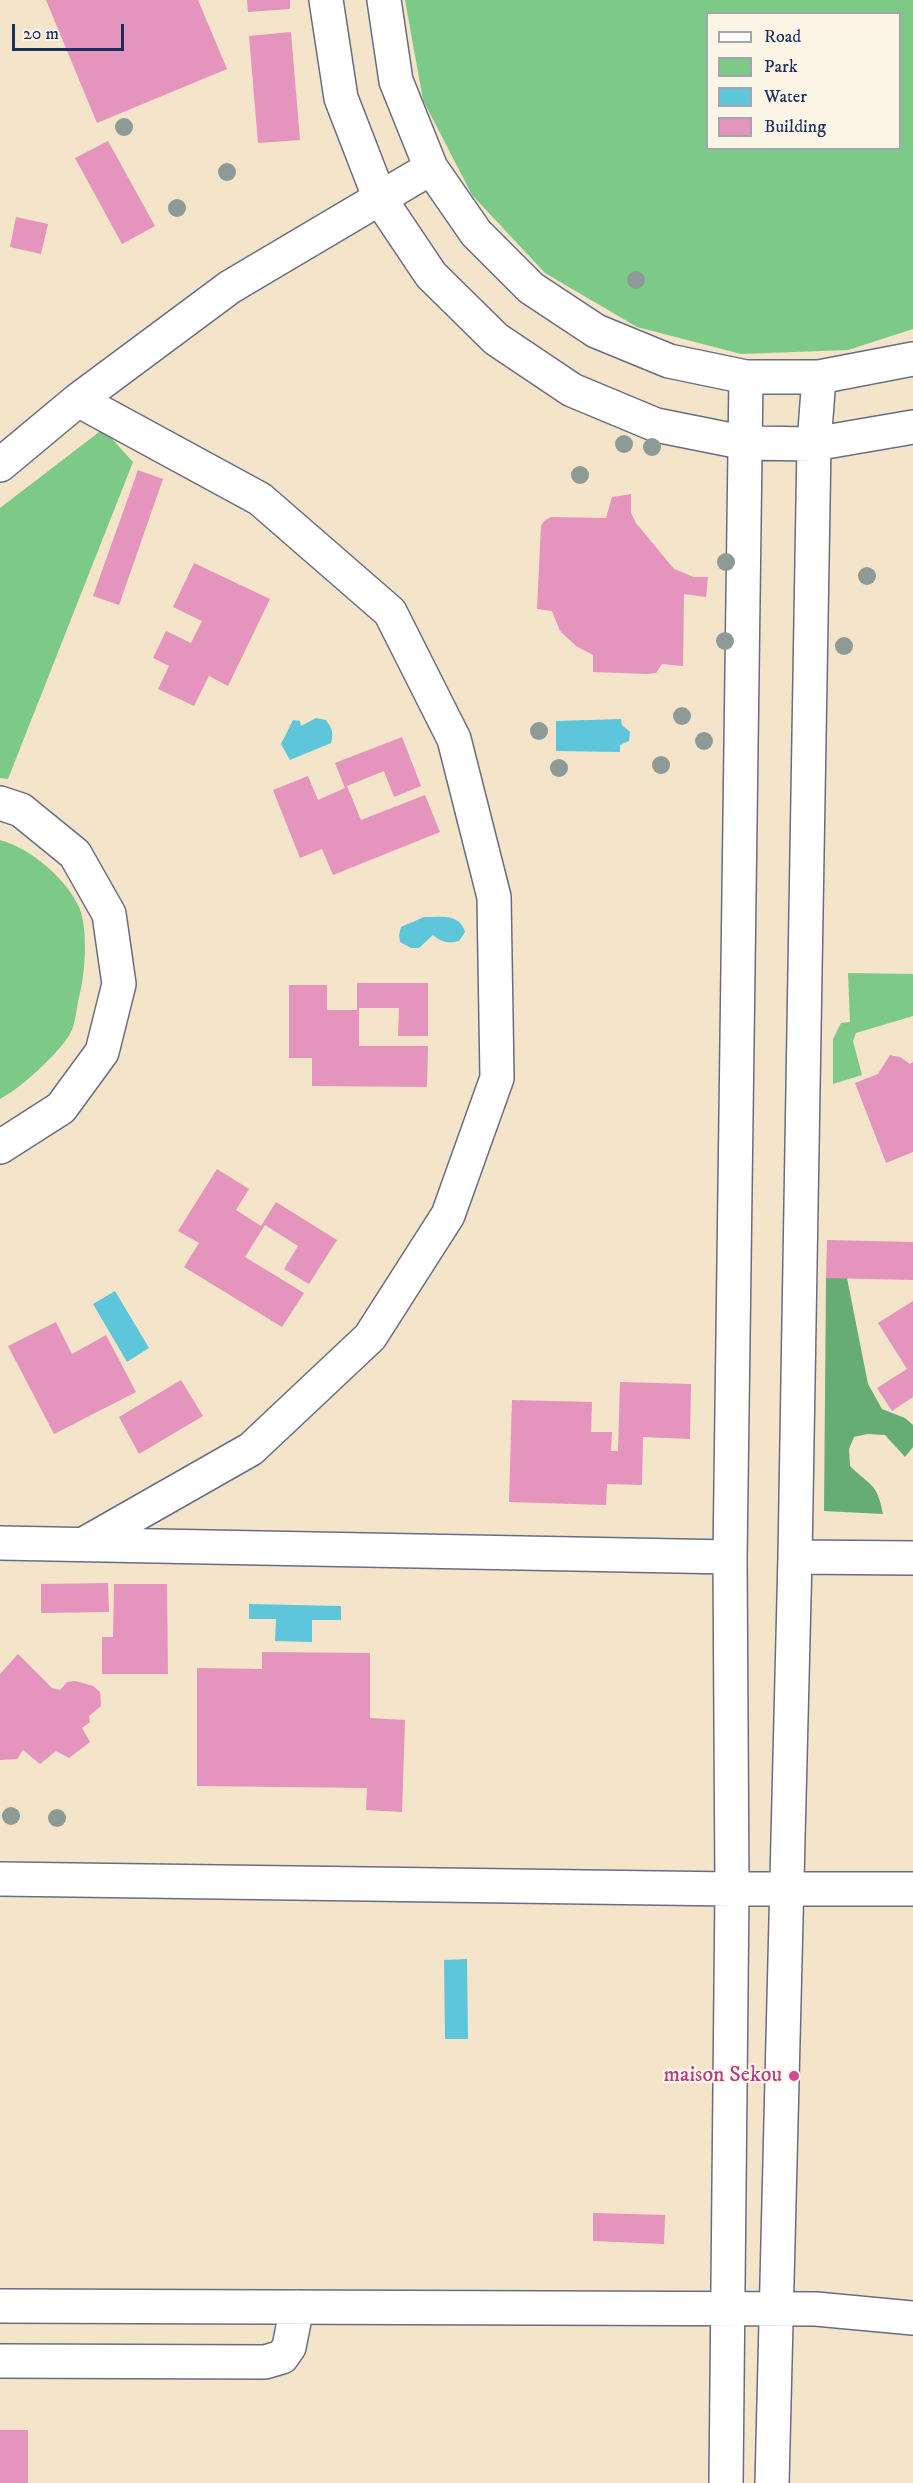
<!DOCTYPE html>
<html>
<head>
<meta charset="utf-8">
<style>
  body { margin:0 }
  #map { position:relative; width:913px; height:2483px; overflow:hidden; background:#f4e4c9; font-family:"IM FELL DW Pica",serif }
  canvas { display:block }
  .legend { position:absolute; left:706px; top:12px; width:195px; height:138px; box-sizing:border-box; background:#fcf5e5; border:2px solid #a2a6af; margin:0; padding:8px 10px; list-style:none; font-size:18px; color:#1b2f5e }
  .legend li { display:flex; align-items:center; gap:12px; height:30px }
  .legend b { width:30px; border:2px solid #a2a6af }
  .scale { position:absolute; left:12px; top:24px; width:112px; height:27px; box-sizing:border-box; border:3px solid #1b2f5e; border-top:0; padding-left:8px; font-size:18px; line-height:21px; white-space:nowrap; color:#1b2f5e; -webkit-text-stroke:4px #fcf5e5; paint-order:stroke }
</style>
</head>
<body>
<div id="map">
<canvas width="913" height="2483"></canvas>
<ul class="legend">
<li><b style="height:8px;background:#fff"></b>Road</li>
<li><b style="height:16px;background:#7dc987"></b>Park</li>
<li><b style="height:16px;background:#5ec6da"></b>Water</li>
<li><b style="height:16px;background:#e494bd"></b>Building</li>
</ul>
<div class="scale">20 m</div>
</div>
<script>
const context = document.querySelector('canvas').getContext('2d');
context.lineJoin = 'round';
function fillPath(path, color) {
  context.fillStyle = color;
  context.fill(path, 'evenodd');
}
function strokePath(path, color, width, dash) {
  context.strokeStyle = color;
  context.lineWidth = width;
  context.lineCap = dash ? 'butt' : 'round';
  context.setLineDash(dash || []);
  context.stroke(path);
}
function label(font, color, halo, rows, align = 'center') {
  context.font = font + ' "IM FELL DW Pica",serif';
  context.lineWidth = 4.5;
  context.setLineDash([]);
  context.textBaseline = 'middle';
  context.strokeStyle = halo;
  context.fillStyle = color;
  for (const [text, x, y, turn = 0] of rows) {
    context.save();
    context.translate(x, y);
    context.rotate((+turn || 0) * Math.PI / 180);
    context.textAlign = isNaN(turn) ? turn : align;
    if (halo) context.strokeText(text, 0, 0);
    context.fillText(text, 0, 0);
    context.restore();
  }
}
fillPath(new Path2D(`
  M405 0H913V329L848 350 741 354 637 327 545 273 472 195 423 100ZM708 14H900V148H708Z
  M103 429 133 462 8 779 0 778V508Z
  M0 840C30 848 66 878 79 907 89 931 85 977 78 1002 76 1012 75 1025 70 1034 59 1053 20 1089 0 1099Z
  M848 973 913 974V1016L856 1033 853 1041 862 1075 833 1084V1039L841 1023 850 1022Z`), '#7dc987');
fillPath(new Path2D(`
  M826 1278H847L868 1384 882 1409 905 1418 913 1425V1447L905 1457 885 1435 867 1434 854 1437 849 1449 850 1466C871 1487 877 1482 883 1514L824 1511Z`), '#66ad74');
fillPath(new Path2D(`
  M316 718 326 720C332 728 334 733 331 743L290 760 281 744 293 720 300 721 301 726Z
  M621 719 622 725 630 732 629 741 620 745V752L556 751V721Z
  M424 917C440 917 460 913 465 932L459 941C448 944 441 942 433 935L419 948H411L400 942 399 935 401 927Z
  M115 1291 149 1348 127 1362 93 1304Z
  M249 1604 341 1606V1620H312V1642L275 1641 276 1619H249Z
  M467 1959 468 2039H445L444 1960Z`), '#5ec6da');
fillPath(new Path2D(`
  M46 0H198L227 69 97 123Z
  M247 0H290V9L248 12Z
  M291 32 300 140 258 143 249 36Z
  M108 141 155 226 122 244 75 158Z
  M16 217 48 224 41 254 10 247Z
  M138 470 163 479 119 605 93 596Z
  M631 494V513L636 523 674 569 694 577H708L706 597 684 594 683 666 662 664 656 673 647 674 593 672V655L576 646 560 631 552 611 537 609 541 526 544 521 551 517 606 518 612 497Z
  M194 563 270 599 228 686 209 676 194 706 158 689 169 666 153 658 166 631 191 643 202 621 173 607Z
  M402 737 421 786 394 797 384 771 347 786 361 820 425 795 440 832 333 875 322 849 300 858 273 790 308 776 318 800 345 788 335 763Z
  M357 983H428V1036H398L399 1008H359V1046H428L427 1087 312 1086V1058H289V985H327V1010H357Z
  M890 1055 900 1057 910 1064 913 1062V1152L886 1163 855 1083 878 1074Z
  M217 1169 249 1189 236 1210 261 1226 276 1202 337 1240 309 1284 284 1269 298 1246 265 1225 245 1257 304 1293 282 1327 184 1267 199 1243 178 1231Z
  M827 1240 913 1242V1280L826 1278Z
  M913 1301V1397L892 1411 877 1388 907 1369 878 1323Z
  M56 1322 72 1354 106 1335 136 1392 54 1434 8 1346Z
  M181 1380 203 1416 139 1454 119 1417Z
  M620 1382 691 1384 690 1439 643 1437 642 1485 607 1484 606 1505 509 1502 512 1400 592 1402 591 1432H612L611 1451H618Z
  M108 1583 109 1612 41 1613V1584Z
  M114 1584H167L168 1674H102V1637H113Z
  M262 1652 370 1653V1718L405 1720 402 1812 366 1810 367 1788 197 1786V1668L262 1669Z
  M18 1654 52 1688 60 1690 67 1682 75 1681 93 1686 100 1692 101 1706 89 1716 90 1722 82 1728 90 1742 69 1758 56 1751 40 1764 23 1750 17 1759 0 1760V1674Z
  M593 2213 665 2215 664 2244 593 2241Z
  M0 2430H28V2483H0Z`), '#e494bd');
const minor = new Path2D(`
  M326 0 341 98 380 199 431 275 496 339 572 390 656 425 746 443 814 444 913 427
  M384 0 396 81 431 168 476 233 531 288 596 331 669 361 746 377H819L913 359
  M78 400 260 499 390 612 454 739 494 897 497 1078 448 1215 370 1337 251 1449 84 1544
  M0 465 78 400 230 287 431 168
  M0 803 21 810 75 854 109 914 119 984 102 1052 61 1108 0 1147
  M0 1543 730 1557
  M795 1557 913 1558
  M0 1879 732 1889H913
  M0 2306 816 2309 913 2318
  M0 2361 265 2362 282 2357 289 2347 297 2307
  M726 2483 732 1889 730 1557 746 377
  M772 2483 795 1557 814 444 819 377`);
strokePath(minor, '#676e83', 36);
strokePath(minor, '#fff', 33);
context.fillStyle = '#8d9a95';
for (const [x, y] of [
  [124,127],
  [227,172],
  [177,208],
  [636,280],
  [624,444],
  [652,447],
  [580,475],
  [726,562],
  [867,576],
  [725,641],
  [844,646],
  [682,716],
  [539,731],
  [704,741],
  [661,765],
  [559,768],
  [11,1816],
  [57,1818]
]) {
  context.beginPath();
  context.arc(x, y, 9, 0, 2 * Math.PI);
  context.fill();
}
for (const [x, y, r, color] of [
  [794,2076,6,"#d1479c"]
]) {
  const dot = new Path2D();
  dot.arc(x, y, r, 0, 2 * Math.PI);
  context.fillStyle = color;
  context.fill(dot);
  strokePath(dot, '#fcf5e5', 2);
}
label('22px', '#b23c85', '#fcf5e5', [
  ["maison Sekou",782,2076]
], 'right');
</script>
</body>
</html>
